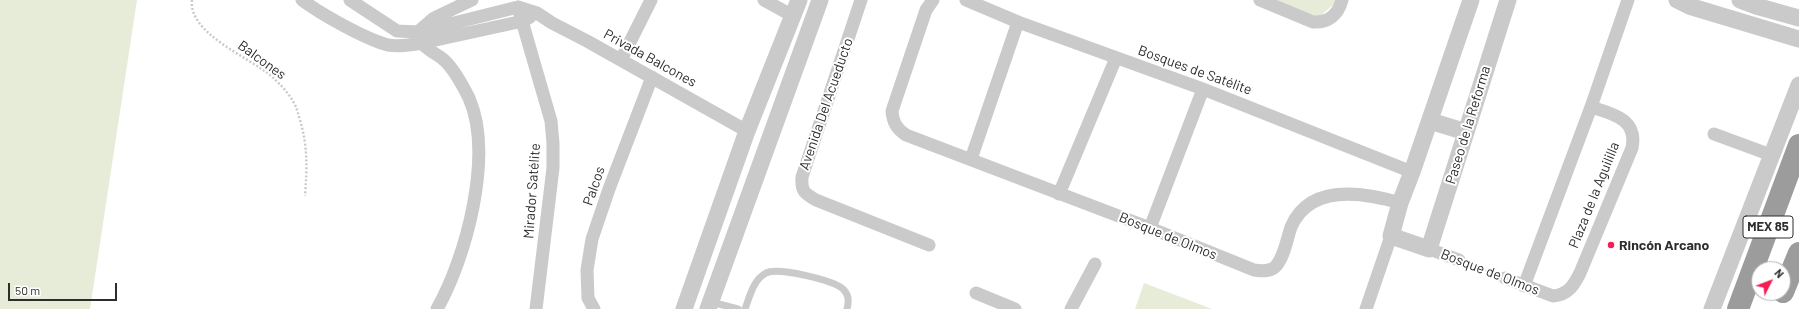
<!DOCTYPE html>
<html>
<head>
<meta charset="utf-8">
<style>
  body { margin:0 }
  #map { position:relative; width:1799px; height:309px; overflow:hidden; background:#fff; font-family:Barlow,sans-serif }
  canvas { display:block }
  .north { position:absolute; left:1751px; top:261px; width:40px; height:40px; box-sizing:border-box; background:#fff; border:1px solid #ababab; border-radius:50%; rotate:48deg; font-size:11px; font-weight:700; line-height:16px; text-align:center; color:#2d2d2d }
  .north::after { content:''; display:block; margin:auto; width:14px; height:18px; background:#f41f55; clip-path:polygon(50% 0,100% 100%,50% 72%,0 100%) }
  .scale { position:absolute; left:8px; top:283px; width:109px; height:18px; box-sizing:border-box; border:2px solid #2d2d2d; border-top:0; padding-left:5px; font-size:12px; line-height:14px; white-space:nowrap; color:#2d2d2d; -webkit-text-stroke:3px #fff; paint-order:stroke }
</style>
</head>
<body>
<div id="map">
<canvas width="1799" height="309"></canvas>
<div class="north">N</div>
<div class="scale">50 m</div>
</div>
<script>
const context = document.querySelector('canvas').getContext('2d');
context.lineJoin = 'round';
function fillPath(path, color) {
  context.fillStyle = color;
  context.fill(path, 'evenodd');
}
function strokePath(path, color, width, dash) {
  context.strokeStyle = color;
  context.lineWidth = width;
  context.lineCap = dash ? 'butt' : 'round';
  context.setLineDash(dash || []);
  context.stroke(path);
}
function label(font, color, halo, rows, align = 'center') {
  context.font = font + ' Barlow,sans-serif';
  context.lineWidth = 4;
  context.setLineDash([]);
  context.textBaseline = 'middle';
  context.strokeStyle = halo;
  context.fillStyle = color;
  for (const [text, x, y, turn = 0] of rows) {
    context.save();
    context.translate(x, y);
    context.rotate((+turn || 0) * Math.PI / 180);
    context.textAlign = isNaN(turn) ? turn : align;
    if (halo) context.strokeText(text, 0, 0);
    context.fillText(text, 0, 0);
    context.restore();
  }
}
fillPath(new Path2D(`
  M0 0H137L90 309H0Z
  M1260 0H1339L1313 22Z
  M1144 283 1212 309H1135Z`), '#e7ecd9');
strokePath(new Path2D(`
  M192 0C188 33 248 57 270 75 279 83 288 92 294 103 297 108 298 114 300 120 308 147 307 168 305 196
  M1470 265 1493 274`), '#cacaca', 2.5, [2, 2]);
strokePath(new Path2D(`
  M711 302 738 309
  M745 309C750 296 753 280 766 273 778 267 833 280 843 289 849 295 849 301 847 309`), '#cacaca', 7);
strokePath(new Path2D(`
  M302 0C321 14 365 39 388 45 399 47 411 45 422 43L523 21 530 17
  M350 0 397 31 418 32 518 7 537 13 552 23 587 41 747 131
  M764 0 793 16
  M861 0 802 177C801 191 804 193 816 200L929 245
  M933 0 926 10 892 111C893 123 897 129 906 135L1150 228 1254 270C1261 271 1269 272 1275 267 1284 258 1287 239 1291 227 1310 183 1363 192 1400 203
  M966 0 1018 22 1203 89 1412 172
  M1260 0 1313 22C1328 23 1338 15 1342 0
  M518 7 551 121 553 143V168L536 309
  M621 60 651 0
  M1714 134 1771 155
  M971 159 1018 22
  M1059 194 1116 58
  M1150 228 1203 89
  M1429 249 1459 260
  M1505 278 1553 296C1568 295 1574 285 1580 273L1632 148C1638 119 1613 114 1591 107
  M1524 286 1591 107 1628 0
  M976 293 1015 309
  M437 309C466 258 494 155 469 98 463 86 454 69 444 60 437 54 427 50 422 43 420 40 419 35 418 32L434 18 472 0
  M594 309 588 298 587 270 592 239 609 189 652 77
  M1071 309 1095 264
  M1366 309 1391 236`), '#cacaca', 13);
strokePath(new Path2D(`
  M1471 0 1412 172 1400 203 1391 236 1429 249 1508 0
  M1677 0 1689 6 1799 39
  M1740 0 1756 6 1799 18
  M1430 121 1466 132
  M684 309 747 131 799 0
  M708 309 820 0
  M1712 309 1799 85`), '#cacaca', 17);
strokePath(new Path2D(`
  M1783 292 1799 253
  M1738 309 1799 145`), '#9c9c9c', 22);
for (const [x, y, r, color] of [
  [1611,245,4,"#f41f55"]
]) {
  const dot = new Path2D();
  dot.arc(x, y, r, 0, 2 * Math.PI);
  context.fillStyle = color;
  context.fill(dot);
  strokePath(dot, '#fff', 1.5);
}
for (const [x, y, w] of [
  [1768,227,50]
]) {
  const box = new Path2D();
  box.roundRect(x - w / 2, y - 11, w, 22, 3);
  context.fillStyle = '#fff';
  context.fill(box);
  strokePath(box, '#2d2d2d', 1);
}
label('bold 13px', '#2d2d2d', null, [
  ["MEX 85",1768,227]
]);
label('14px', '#2d2d2d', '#fff', [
  ["Privada Balcones",650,58,29],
  ["Balcones",262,60,36],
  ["Bosques de Satélite",1195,70,20],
  ["Avenida Del Acueducto",826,104,-71],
  ["Paseo de la Reforma",1468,125,-73],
  ["Palcos",594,186,-71],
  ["Mirador Satélite",532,191,-86],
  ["Plaza de la Aguililla",1594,195,-68],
  ["Bosque de Olmos",1168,236,22],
  ["Bosque de Olmos",1490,272,21]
]);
label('bold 14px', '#2d2d2d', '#fff', [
  ["Rincón Arcano",1619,245]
], 'left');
</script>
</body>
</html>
